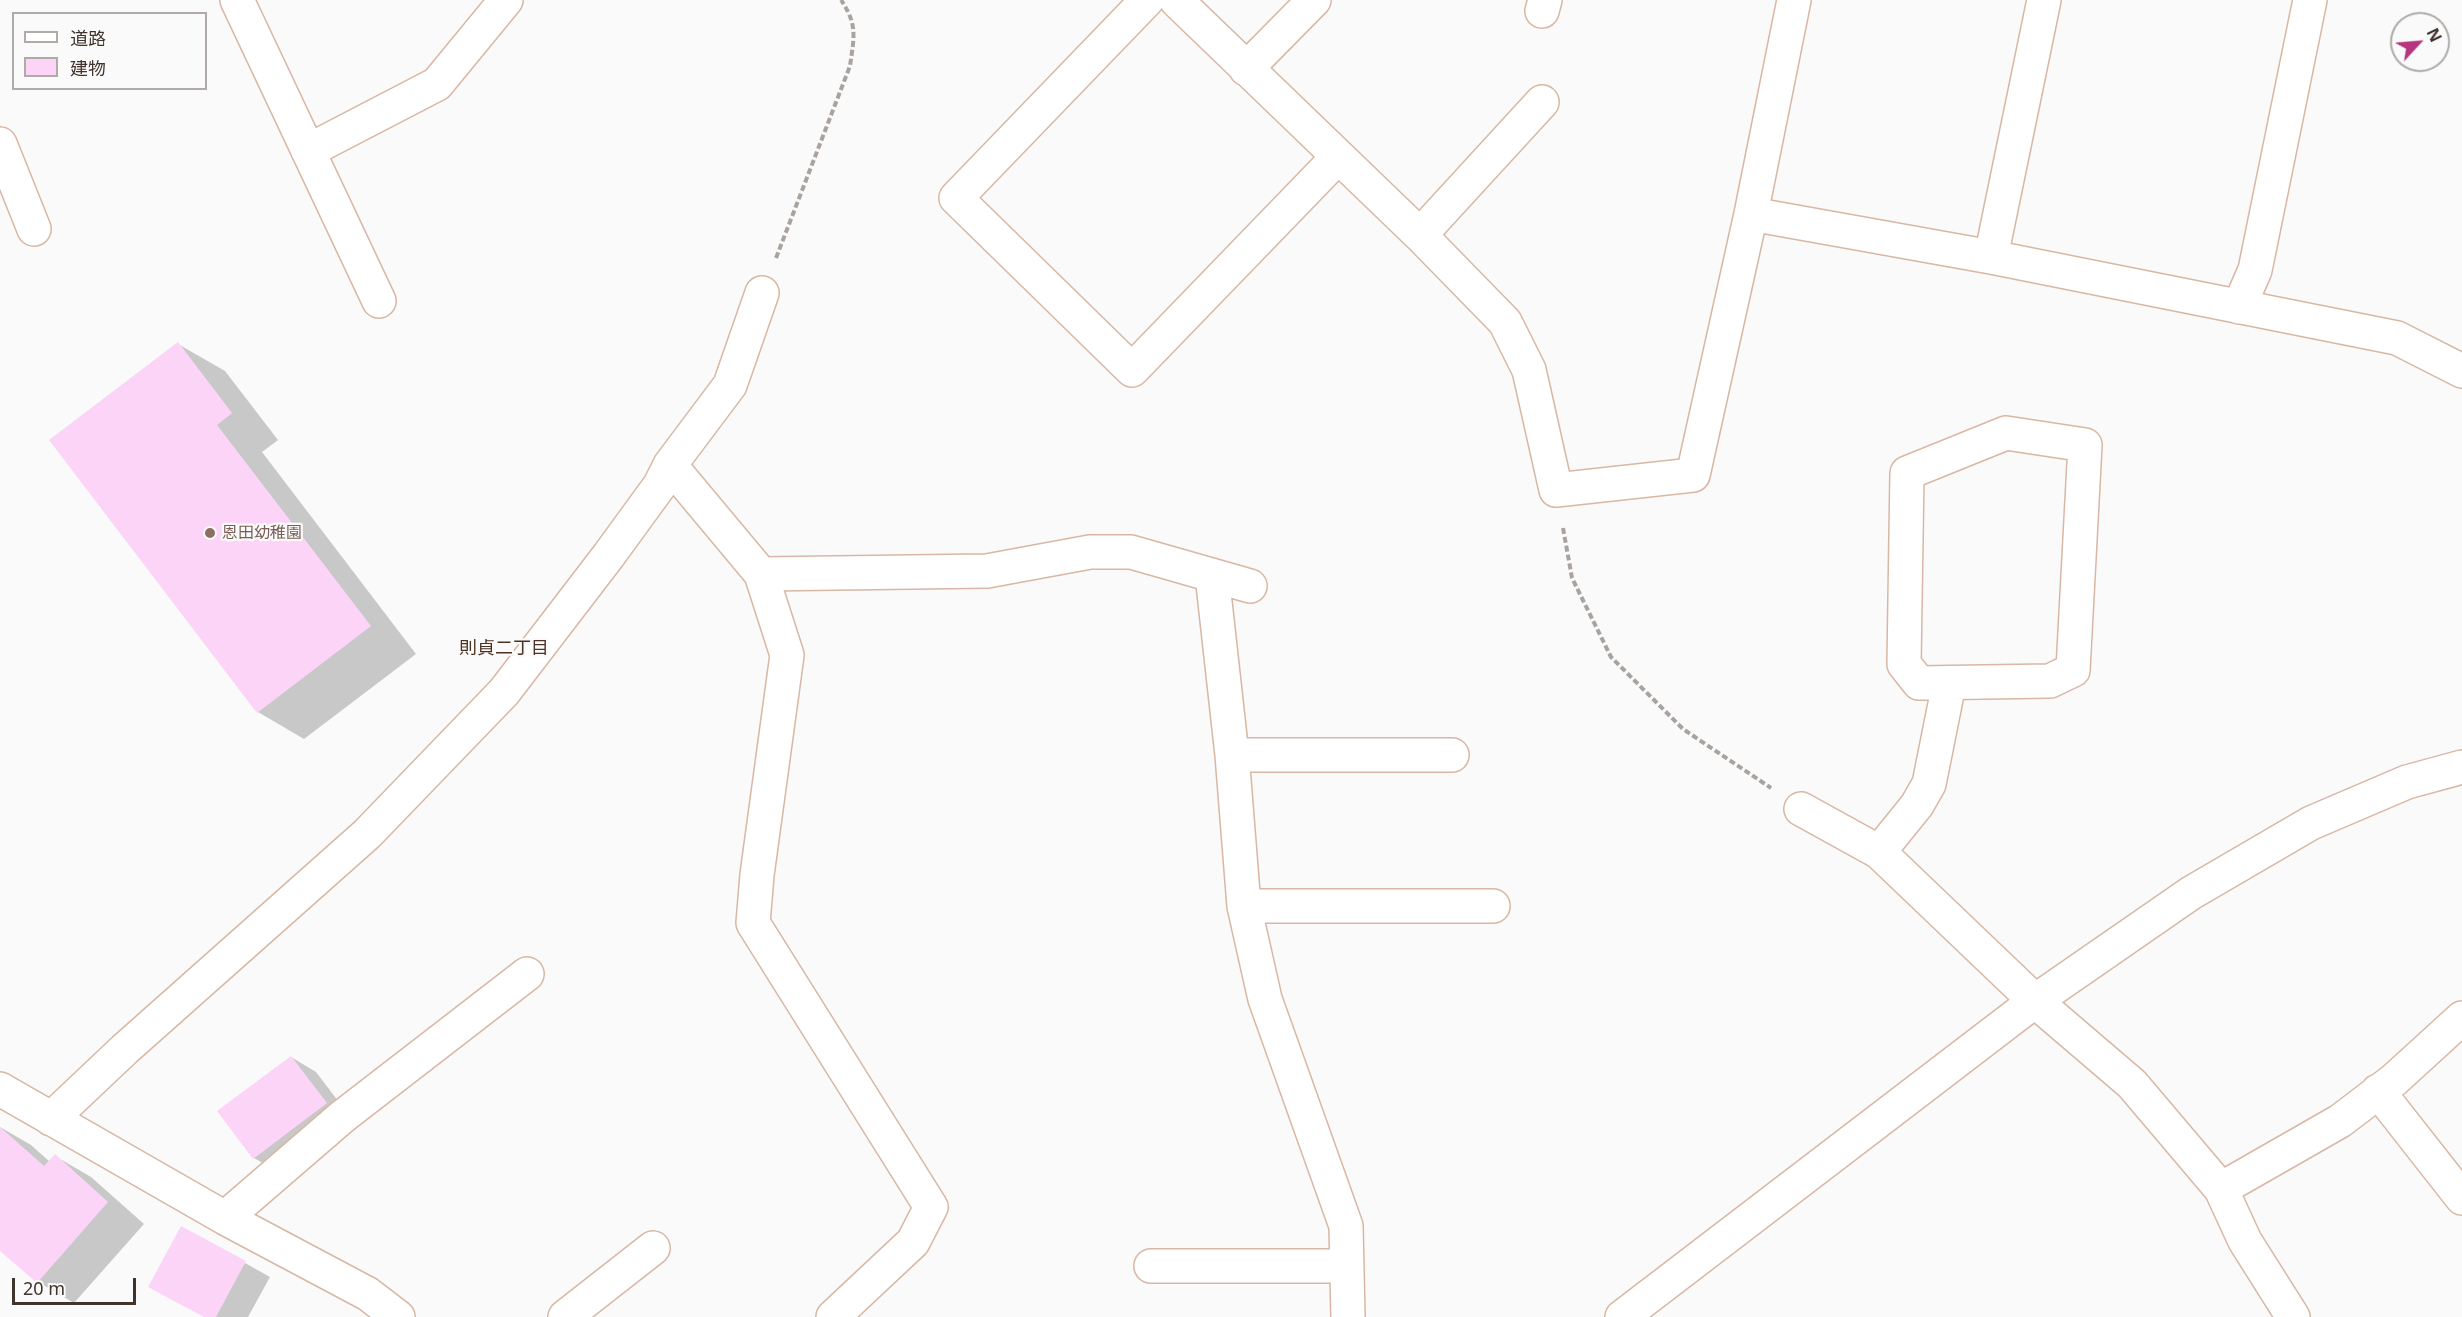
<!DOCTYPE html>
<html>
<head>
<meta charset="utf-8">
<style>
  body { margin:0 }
  #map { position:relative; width:2462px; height:1317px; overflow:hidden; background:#fafafa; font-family:"Noto Sans","Noto Sans JP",sans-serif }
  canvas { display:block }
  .legend { position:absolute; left:12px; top:12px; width:195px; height:78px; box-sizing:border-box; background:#fafafa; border:2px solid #b0aba8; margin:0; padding:8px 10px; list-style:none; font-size:18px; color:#41342c }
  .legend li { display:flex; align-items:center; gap:12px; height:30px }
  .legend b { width:30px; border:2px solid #b0aba8 }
  .north { position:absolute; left:2390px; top:12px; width:60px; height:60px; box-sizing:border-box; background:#fafafa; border:2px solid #b0aba8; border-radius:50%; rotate:64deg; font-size:16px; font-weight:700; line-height:24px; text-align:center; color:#41342c }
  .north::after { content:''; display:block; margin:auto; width:21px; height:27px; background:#b6357e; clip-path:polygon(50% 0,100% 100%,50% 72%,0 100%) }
  .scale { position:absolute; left:12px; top:1278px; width:124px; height:27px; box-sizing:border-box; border:3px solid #41342c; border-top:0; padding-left:8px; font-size:18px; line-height:21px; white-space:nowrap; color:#41342c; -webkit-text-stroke:4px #fafafa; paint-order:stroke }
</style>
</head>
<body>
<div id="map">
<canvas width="2462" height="1317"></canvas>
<ul class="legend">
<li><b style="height:8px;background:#fff"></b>道路</li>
<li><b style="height:16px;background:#fcd4f7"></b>建物</li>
</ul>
<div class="north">N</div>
<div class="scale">20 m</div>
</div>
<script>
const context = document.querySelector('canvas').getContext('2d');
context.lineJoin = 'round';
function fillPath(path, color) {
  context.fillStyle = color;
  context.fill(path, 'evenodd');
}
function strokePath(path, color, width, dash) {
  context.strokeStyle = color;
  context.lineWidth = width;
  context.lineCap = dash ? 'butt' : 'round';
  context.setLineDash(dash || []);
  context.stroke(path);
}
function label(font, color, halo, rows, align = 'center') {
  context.font = font + ' "Noto Sans","Noto Sans JP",sans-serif';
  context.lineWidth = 4.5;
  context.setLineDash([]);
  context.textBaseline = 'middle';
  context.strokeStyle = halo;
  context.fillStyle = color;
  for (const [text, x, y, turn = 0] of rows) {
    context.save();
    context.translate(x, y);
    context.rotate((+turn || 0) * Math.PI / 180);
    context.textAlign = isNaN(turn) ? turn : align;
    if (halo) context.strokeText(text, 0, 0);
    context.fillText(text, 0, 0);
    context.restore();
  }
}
fillPath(new Path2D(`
  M178 344 225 371 278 440 262 452 416 654 304 739 258 712Z
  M291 1057 316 1072 351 1118 279 1172 254 1158Z
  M0 1127 31 1145 50 1162 55 1156 91 1177 144 1224 74 1303 38 1282 0 1249Z
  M245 1263 270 1277 248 1317H205Z`), '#0003');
fillPath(new Path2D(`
  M178 342 232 413 217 425 371 626 257 713 49 440Z
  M291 1056 327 1103 253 1159 217 1111Z
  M0 1127 44 1166 55 1154 108 1202 37 1283 0 1251Z
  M181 1226 246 1261 216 1317H204L148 1287Z`), '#fcd4f7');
const minor = new Path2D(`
  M237 0 379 301
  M1147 0 956 198 1132 370 1338 157
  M1176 0 1420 235 1505 322 1529 370 1556 490 1693 475 1751 214 1794 0
  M1542 11 1545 0
  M1246 69 1314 0
  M0 144 34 229
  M308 151 437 84 506 0
  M1751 214 1991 257 2397 338 2462 371
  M1420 235 1542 102
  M1991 257 2044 0
  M2239 307 2255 270 2310 0
  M2006 433 2085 445 2073 670 2050 681 1919 683 1904 664 1907 473Z
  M670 465 761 574 787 655 757 875 753 923 931 1207 913 1242 833 1317
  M761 574 987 571 1090 552H1131L1250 586
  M1212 575 1232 755 1244 906 1265 999 1346 1226 1348 1317
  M1232 755H1452
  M1801 809 1879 852 2035 1001 2132 1084 2221 1189 2245 1241 2293 1317
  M1879 852 1917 805 1929 784 1949 684
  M1244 906H1493
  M0 1089 225 1218 368 1294 398 1317
  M2378 1091 2462 1198
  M51 1119 125 1049 367 834 504 692 609 555 660 485 670 465 730 385 762 293
  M2221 1189 2340 1121 2394 1080 2462 1018
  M225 1218 342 1117 527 974
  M1151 1266H1346
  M565 1317 653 1248
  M1622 1317 2035 1001 2191 893 2311 823 2407 782 2462 767`);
strokePath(minor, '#d8b7a4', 36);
strokePath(new Path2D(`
  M776 258 850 66C854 37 858 25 841 0
  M1563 528 1572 578 1611 657 1683 729 1771 788`), '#a9a39f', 4, [6, 3]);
strokePath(minor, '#fff', 33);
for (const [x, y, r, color] of [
  [210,533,6,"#8d6e63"]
]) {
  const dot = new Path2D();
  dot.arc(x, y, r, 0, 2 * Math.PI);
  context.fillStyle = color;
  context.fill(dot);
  strokePath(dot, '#fafafa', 2);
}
label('16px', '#785e54', '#fafafa', [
  ["恩田幼稚園",222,533]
], 'left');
label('18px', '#4c3222', '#fafafa', [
  ["則貞二丁目",504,649]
]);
</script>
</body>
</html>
